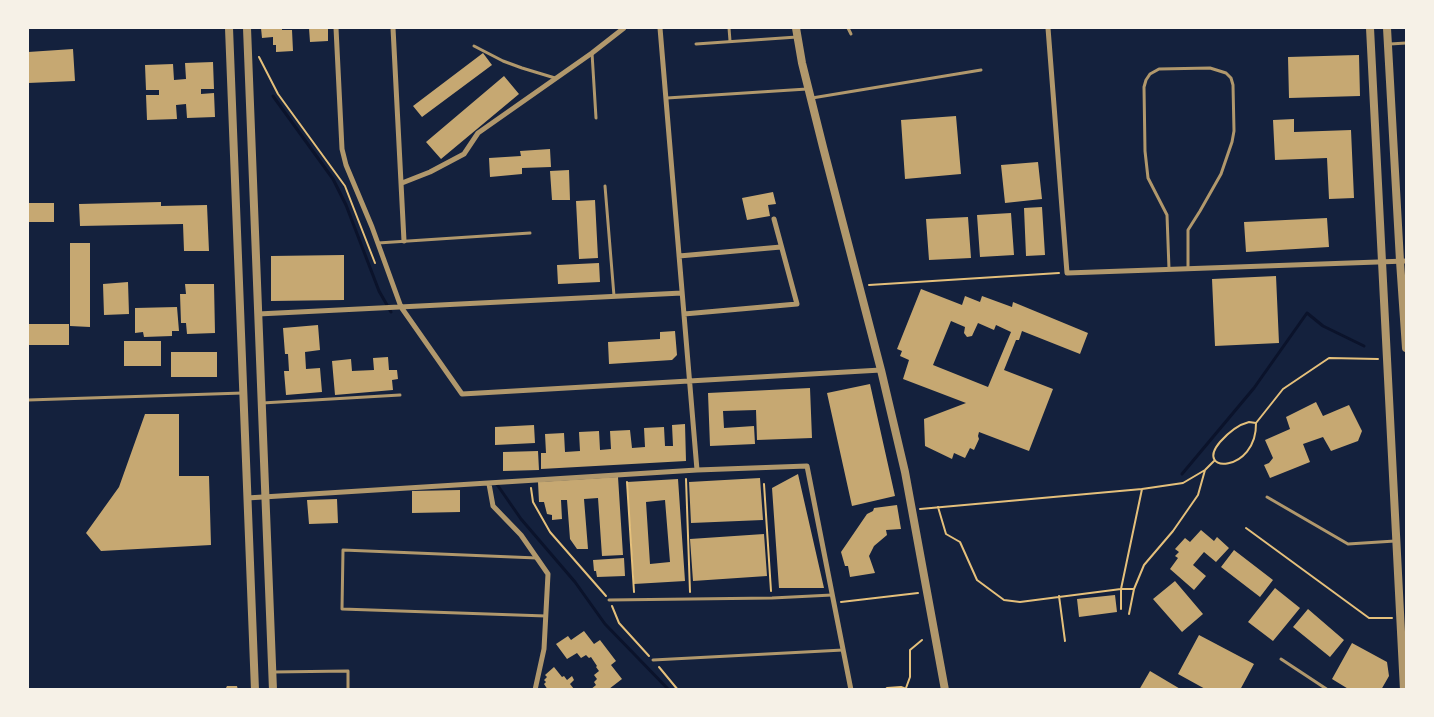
<!DOCTYPE html>
<html>
<head>
<meta charset="utf-8">
<style>
  body { margin:0 }
  #map { position:relative; width:1434px; height:717px; overflow:hidden; background:#14213d; font-family:Arial,sans-serif }
  canvas { display:block }
  .frame { position:absolute; inset:0; border:29px solid #f6f1e7; pointer-events:none }
</style>
</head>
<body>
<div id="map">
<canvas width="1434" height="717"></canvas>
<div class="frame"></div>
</div>
<script>
const context = document.querySelector('canvas').getContext('2d');
context.lineJoin = 'round';
function strokePath(path, color, width, dash) {
  context.strokeStyle = color;
  context.lineWidth = width;
  context.lineCap = dash ? 'butt' : 'round';
  context.setLineDash(dash || []);
  context.stroke(path);
}
function fillPath(path, color) {
  context.fillStyle = color;
  context.fill(path, 'evenodd');
}
strokePath(new Path2D(`
  M273 96 333 179 346 205 379 291 391 312
  M1182 474 1254 388 1307 313 1323 326 1364 346
  M496 483 521 519 575 582 605 624 669 690`), '#0b132b', 3);
fillPath(new Path2D(`
  M261 28H282V30H292L293 51 276 52V45H273V37L262 38Z
  M309 28H328V41L310 42Z
  M73 49 75 81 28 83V52Z
  M483 53 492 65 422 117 413 106Z
  M1359 55 1360 96 1289 98 1288 57Z
  M213 62 214 89H201V94L214 93 215 117 187 118 186 104 176 105 177 119 147 120 146 95H159V90H146L145 65 173 64 174 80 186 79 185 63Z
  M504 76 519 94 441 159 426 142Z
  M956 116 961 174 905 179 901 120Z
  M1294 119V132L1351 130 1354 198 1329 199 1327 158 1275 160 1273 120Z
  M550 149 551 167 522 168V174L490 177 489 158 521 156 520 151Z
  M1038 162 1042 199 1005 203 1001 165Z
  M569 170 570 200H552L550 171Z
  M773 192 776 204 768 205 770 216 747 220 742 198Z
  M595 200 598 258 579 259 576 201Z
  M161 202V206L207 205 209 251H184L183 224 80 226 79 204Z
  M28 203H54V222H28Z
  M1042 207 1045 255 1026 256 1024 208Z
  M1011 213 1014 255 980 257 977 215Z
  M968 217 971 258 929 260 926 219Z
  M1327 218 1329 247 1246 252 1244 222Z
  M70 243H90V327L70 326Z
  M344 255V300L271 301V256Z
  M599 263 600 282 558 284 557 265Z
  M1276 276 1279 343 1215 346 1212 279Z
  M128 282 129 314 104 315 103 284Z
  M185 284H214L215 333 187 334 186 323H181L180 294H186Z
  M921 289 962 305 965 296 980 302 982 296 1012 307 1013 302 1088 333 1080 354 1022 331 1019 340H1016L1004 370 1053 389 1029 451 979 432 978 436 979 439 974 450 970 448 965 458 954 453 952 459 925 446 924 419 966 403 903 379 909 360 900 356 902 351 897 349ZM951 321 965 327 964 333 967 337 972 336 978 323 994 330 996 325 1011 332 988 387 933 365Z
  M177 307 179 331H172V336L144 337 143 332 135 333V308Z
  M28 324H69V345H28Z
  M318 325 320 350 305 352 306 369 320 368 322 392 286 395 284 371H289L288 354H285L283 328Z
  M675 331 677 355 672 360 609 364 608 342 660 339V332Z
  M124 341H161V366H124Z
  M171 352H217V377H171Z
  M388 357 389 370H397L398 379 392 380 393 390 335 395 332 361 351 359 352 371 374 370 373 358Z
  M870 384 895 496 852 506 827 393Z
  M810 388 812 438 757 440 756 410 723 411 724 428 754 426 755 444 710 446 708 393Z
  M1316 402 1323 416 1349 405 1362 431 1358 441 1331 451 1323 437 1303 444 1310 462 1270 478 1264 465 1269 463 1273 458 1265 440 1290 429 1286 417Z
  M145 414H179V476H209L211 545 101 551 86 533 119 487Z
  M685 424 686 461 541 469V453H546L545 434 564 433 565 452 580 451 579 432 599 431 600 450 611 449 610 431 630 430 632 448 645 447 644 428 664 427 665 446H673L672 425Z
  M534 425 535 443 495 445V427Z
  M538 451 539 470 503 471V452Z
  M798 474 824 588H779L772 488Z
  M618 477 623 555 602 556 598 498 584 499 588 549H577L570 539 567 500H561L562 519 552 520V515L547 514 544 502H539L538 482Z
  M760 478 763 520 691 523 689 482Z
  M678 479 685 581 634 584 627 482ZM665 500 670 562 650 564 646 502Z
  M460 490V512L412 513V491Z
  M337 499 338 523 309 524 307 500Z
  M897 505 901 529 886 530 887 535 874 546 869 556 875 573 850 577 848 566H845L841 552 867 514 873 511 874 508Z
  M1201 530 1214 541 1217 537 1229 548 1216 562 1204 552 1193 565 1206 576 1194 590 1170 569 1178 558 1175 556 1179 552 1175 549 1185 538 1190 542Z
  M764 534 767 576 693 581 690 539Z
  M1234 550 1273 580 1260 597 1221 567Z
  M624 558 625 576 597 577 596 571H594L593 560Z
  M1175 581 1203 614 1182 632 1153 599Z
  M1275 588 1300 608 1273 641 1248 622Z
  M1115 595 1117 612 1079 617 1077 599Z
  M1308 609 1344 640 1330 657 1293 627Z
  M584 631 594 644 600 640 616 661 611 665 622 679 609 689 610 690H590L596 685 594 682 597 679 594 675 599 671 596 667 597 666 591 657 589 658 586 655 581 658 577 653 567 659 556 644 568 636 571 640Z
  M1199 635 1254 664 1240 690H1207L1178 674Z
  M1352 643 1387 662 1389 676 1381 690H1350L1332 679Z
  M554 667 562 677 564 676 567 680 572 676 574 680 570 684 574 689 548 690 544 684 546 682 544 680 547 677 545 675Z
  M1150 671 1182 690H1139Z
  M227 686H237L238 690H225Z`), '#c6a872');
strokePath(new Path2D(`
  M259 57 278 94 345 186 375 263
  M869 285 1059 273
  M1249 422 1256 423C1257 473 1193 474 1220 442 1228 433 1237 425 1249 422Z
  M1256 423 1283 389 1329 358 1378 359
  M686 479 690 592
  M627 482 634 592
  M764 484 771 591
  M531 488 533 502 550 532 606 596
  M1142 489 1183 483 1205 470 1214 461
  M938 507 946 534 960 542 977 580 1004 600 1020 602 1121 589H1134
  M920 509 1142 489 1121 589V609
  M1246 528 1369 618H1392
  M1059 596 1065 641
  M841 602 918 593
  M612 606 619 623 649 656
  M1129 614 1134 589 1144 565 1173 531 1198 495 1205 470
  M659 667 678 690
  M906 688 910 677V650L922 640
  M885 690 887 688 901 687 909 690`), '#e5c07b', 2);
strokePath(new Path2D(`
  M729 28 730 41
  M848 28 851 34
  M696 44 797 37
  M1390 44 1406 43
  M474 46 503 61 522 68 555 78
  M592 53 596 118
  M667 98 807 89
  M812 98 981 70
  M605 186 614 296
  M378 243 530 233
  M1169 269 1167 215 1148 178 1145 151 1144 87 1146 80 1150 74 1159 69 1210 68 1226 73 1231 78 1233 85 1234 131 1232 142 1221 174 1200 211 1188 230V268
  M28 400 243 393
  M262 403 400 395
  M1267 497 1348 544 1395 541
  M537 558 343 550 342 609 546 616
  M609 600 772 598 832 595
  M1281 659 1328 690
  M653 660 843 650
  M273 672 348 671V690`), '#b1986c', 3);
strokePath(new Path2D(`
  M336 28 342 149 346 165 372 227 401 307 462 394 881 370
  M393 28 404 241
  M660 28 697 470
  M1048 28 1067 273 1406 261
  M402 183 430 172 464 154 478 133 592 53 624 28
  M679 256 781 247
  M258 314 682 293
  M684 314 797 304 774 219
  M489 484 493 506 521 535 548 574 544 649 535 690
  M247 498 697 470 807 466 851 690`), '#b1986c', 5);
strokePath(new Path2D(`
  M229 28 255 690
  M247 28 273 690
  M796 28 802 63 823 147 881 370 905 472 945 690
  M1370 28 1404 690
  M1387 28 1400 261 1406 348`), '#b1986c', 8);
</script>
</body>
</html>
